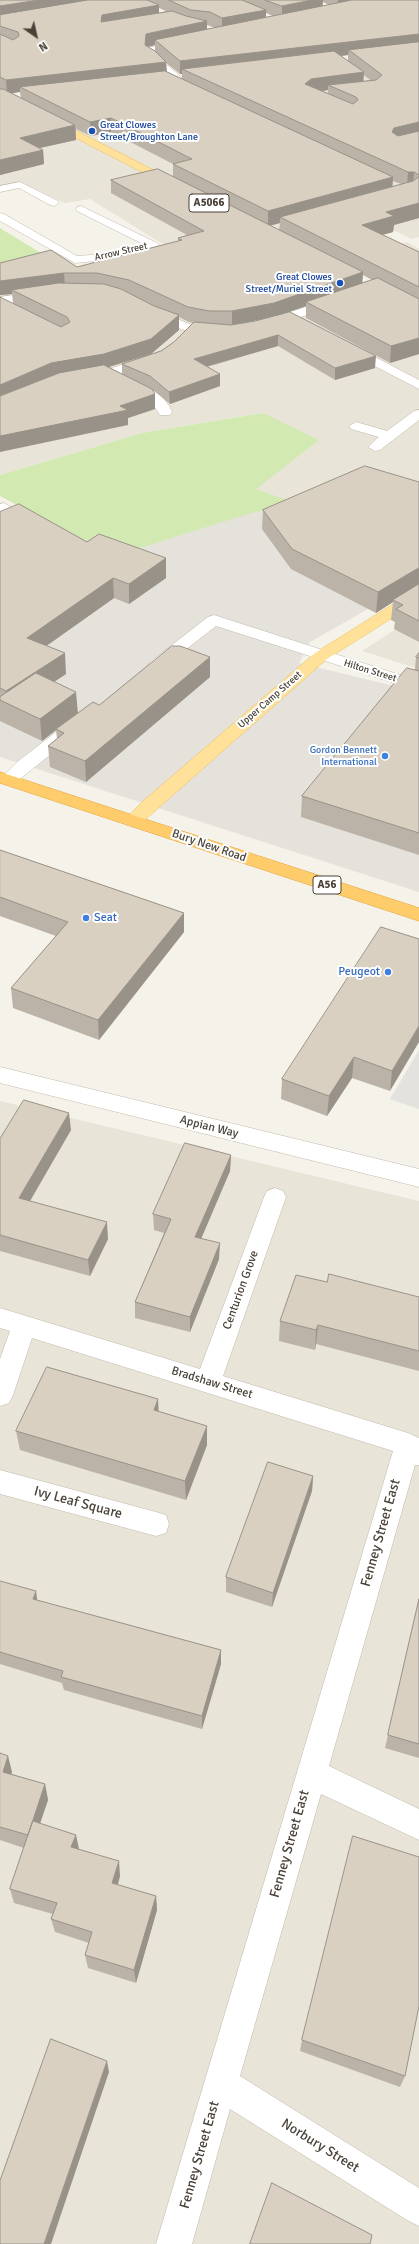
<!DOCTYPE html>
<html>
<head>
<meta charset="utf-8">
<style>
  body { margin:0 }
  #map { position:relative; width:419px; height:2244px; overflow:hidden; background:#f5f2ea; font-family:Signika,sans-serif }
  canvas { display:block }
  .north { position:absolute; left:16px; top:16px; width:40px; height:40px; -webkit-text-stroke:3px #fff; paint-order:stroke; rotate:146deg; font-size:11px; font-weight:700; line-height:16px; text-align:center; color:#4a4238 }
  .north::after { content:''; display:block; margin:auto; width:14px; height:18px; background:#4a4238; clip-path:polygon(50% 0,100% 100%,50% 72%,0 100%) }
</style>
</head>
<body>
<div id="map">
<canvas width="419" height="2244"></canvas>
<div class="north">N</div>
</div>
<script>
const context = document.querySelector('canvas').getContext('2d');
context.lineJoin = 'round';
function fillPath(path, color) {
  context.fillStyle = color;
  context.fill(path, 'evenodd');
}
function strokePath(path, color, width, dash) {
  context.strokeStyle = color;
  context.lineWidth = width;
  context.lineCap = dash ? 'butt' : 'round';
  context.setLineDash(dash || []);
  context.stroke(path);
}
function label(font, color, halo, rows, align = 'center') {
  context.font = font + ' Signika,sans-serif';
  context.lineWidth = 4;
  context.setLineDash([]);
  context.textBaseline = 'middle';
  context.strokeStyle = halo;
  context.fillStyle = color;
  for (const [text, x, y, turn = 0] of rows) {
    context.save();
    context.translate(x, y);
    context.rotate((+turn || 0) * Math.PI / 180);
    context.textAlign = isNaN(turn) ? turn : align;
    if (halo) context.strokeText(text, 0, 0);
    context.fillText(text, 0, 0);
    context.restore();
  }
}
fillPath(new Path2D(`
  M419 60V237L412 239 352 211 340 258 407 242 419 249V291L363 270 335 280 419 324V546L255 489 263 413 142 433 0 475V266L76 272 169 248 90 199 65 203 28 186 0 193V107Z
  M419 614V669L362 651Z
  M0 1101 419 1201V2244H0Z`), '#e9e4d8');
fillPath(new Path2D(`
  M293 502 419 580 310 642 299 663 419 692V892L0 757V596L101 550Z`), '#e5e1db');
fillPath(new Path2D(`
  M0 228 49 258 0 264Z
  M263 413 319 440 256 489 293 502 238 517 128 552 101 550 0 496V475L142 433Z`), '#d2eab2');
fillPath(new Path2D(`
  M419 1050V1109L390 1099Z`), '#e4e2de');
const minor = new Path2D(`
  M185 40 188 41V45L154 52V54L181 77V81H175L145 55 147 48Z
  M20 182 58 201 59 203 54 206 50 205 19 188 0 192V186Z
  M81 206 157 243 159 245 157 247 105 260 75 263 0 221V213L4 214 77 256 105 254 143 244 77 211 76 209 77 207Z
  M42 291 46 292 48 295 46 298 0 305V297Z
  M334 298 338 299 340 302 338 305 266 328 260 324 262 321Z
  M152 309 192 325 219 327 225 331C215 346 161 321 148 316L146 313Z
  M348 343 419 380V389L344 350 342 347Z
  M151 356 155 357 157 360 155 363 112 377 88 381 82 377 83 374 105 370Z
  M128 380C145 384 165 394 172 412L170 415H160L151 401 123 387 122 384Z
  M419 410V420L380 450 375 451 368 447 379 437 351 429 349 426 356 422 387 431 414 411Z
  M4 503 11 507 9 510 0 512V504Z
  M214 615 419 681V691L216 626 162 668H150L148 665 150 662 208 617Z
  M71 724 77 725 80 729 77 733 15 783H3L0 779 17 762 65 725Z
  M0 1067 419 1169V1187L0 1083Z
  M275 1188 283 1191 286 1197 223 1376 408 1433 419 1438V1465H415L329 1766 419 1809V1840L321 1794 240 2076 419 2188V2226L407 2220 230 2109 192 2244H156L393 1451 32 1338 13 1395 9 1403 0 1406V1359L10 1331 0 1328V1308L200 1369 264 1197 267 1191Z
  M0 1470 156 1512 166 1515 169 1524 166 1533 156 1536 0 1494Z`);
const major = new Path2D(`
  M0 92 179 183 180 185 179 187H171L0 99Z
  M419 589V601L327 659 139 825 133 827 127 825 124 821 141 803 315 653 414 591Z`);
const highway = new Path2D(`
  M0 772 419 908V921L0 783Z`);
strokePath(minor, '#c1baac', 1);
strokePath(major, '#e7bf67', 1);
strokePath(highway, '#e1a138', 1);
fillPath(minor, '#fff');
fillPath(major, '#ffe199');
fillPath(highway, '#ffcc6b');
fillPath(new Path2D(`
  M0 0H419V218L394 225 393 232 382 235 419 252V354L390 363 306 318V306L277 316 375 368 335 380 278 346 207 367 220 386 170 404 153 390 155 394V409L128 418V425L13 303 12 294 0 295V263L77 267 178 241V238L187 235 111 193V180L173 176V164L111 132 91 136 76 129V140L40 148 43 150 44 164 0 175ZM323 2 329 5 322 6ZM159 8 166 11 159 13ZM266 13 273 16 266 17ZM207 25 210 26 215 28 207 29ZM155 45V51L148 47ZM348 55V61L341 56ZM166 63 180 74H182V79L167 72ZM364 75 370 80 363 81ZM328 90V93L322 91ZM18 92H20L21 98 12 93ZM393 181 401 184 392 187ZM280 223 279 230 270 226ZM363 275 372 280 362 283ZM179 317 189 322 194 323 174 342 161 351 122 364V374L109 367 151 354 179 330ZM267 318 255 321 243 323 261 319Z
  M419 482V642L394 629 395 622 391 620 393 602 376 613 291 569 262 529 263 510Z
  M0 512 87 542 166 578 129 604 114 598 46 646 66 674 54 682 78 713 99 705 210 657V677L86 782 50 767 48 746 57 739 56 730 42 741 0 721Z
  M419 653V855L301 817 302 796 415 669 416 657Z
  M0 850 184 913V932L99 1040 13 1008 11 988 56 936 0 916Z
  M419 939 390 1091 352 1078 327 1116 281 1099 282 1079Z
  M71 1130 29 1201 108 1239 90 1276 0 1251V1139Z
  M231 1155 230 1171 201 1239 219 1259 190 1332 135 1318V1302L164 1233 154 1230 153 1214Z
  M327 1282 419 1297V1371L316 1344 315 1350 279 1341 280 1321Z
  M16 1431 207 1445 186 1500 20 1450Z
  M313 1476 312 1491 272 1607 226 1592V1577Z
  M0 1581 38 1601 221 1650V1664L202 1729 64 1690 62 1683 0 1664Z
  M419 1599V1758L385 1748Z
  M0 1753 12 1772 11 1774 45 1784 48 1800 40 1823 78 1850 120 1876 118 1885 156 1896 157 1910 136 1983 88 1968 85 1955 89 1943 55 1932 51 1919 53 1914 14 1903 10 1889 24 1848 0 1840Z
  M302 2040 405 2076 400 2087 300 2051Z`), '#bbb3a7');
fillPath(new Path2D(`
  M39 0H116L0 19V6Z
  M312 0H323L322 11 282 19V6Z
  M338 0H376L337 7Z
  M159 5V17L101 22 102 15Z
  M266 10V23L222 31V18Z
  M207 21V34L155 40V45L146 47 145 45 146 34Z
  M419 34V47L349 50 348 55 191 73 182 69V74H180V61Z
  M166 62 167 76 20 87V92L7 94 6 80Z
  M364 72 363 86 328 85V90L311 93 305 84 311 79Z
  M111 118V132L91 136 90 122Z
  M419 122V133L393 143 392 132 394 128Z
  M75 125 76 140 21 152 20 138Z
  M43 150 44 164 0 175V160Z
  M408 172H414L413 187H407Z
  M393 177 392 192 280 217V223L268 226V211Z
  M419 203V218L394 225 393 232 360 241 362 225 386 212Z
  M363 272 362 286 306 302V306L274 317 232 325V311Z
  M64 273 65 287 12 290V294L0 295V281Z
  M179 315V330L151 354 0 400V385L51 363Z
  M278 335V346L194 370V359Z
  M419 338V354L390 363 391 346Z
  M376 356 375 368 335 380V368Z
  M220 374V386L170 404 169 392Z
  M155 394V409L128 418V425L0 452V436L120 406Z
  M166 558V578L129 604V584Z
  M419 568V588L393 600V602L376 613 378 592 415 570Z
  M113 578 114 598 28 659 27 638Z
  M65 653 66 674 15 707 8 704 6 691Z
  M210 657V677L86 782 85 761Z
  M76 692 78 714 56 729V730L42 741 40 719Z
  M184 913V932L99 1040 98 1020Z
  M419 1026V1042L390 1091 392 1071Z
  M354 1057 352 1078 327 1116 329 1096Z
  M69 1113 71 1130 22 1215 19 1198Z
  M231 1155 230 1171 195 1253V1237Z
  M107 1222 108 1239 90 1276 88 1260Z
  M220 1243 219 1259 190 1332V1317Z
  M318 1325 316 1344 315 1350 316 1330Z
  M158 1399 159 1418 154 1410Z
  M207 1426V1445L186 1500 185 1481Z
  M313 1476 312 1491 272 1607 273 1593Z
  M36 1591 38 1605 33 1599Z
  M221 1650V1664L202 1729V1716Z
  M8 1756 12 1772 7 1787 3 1772Z
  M45 1784 48 1800 31 1850 28 1835Z
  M76 1835 79 1849 74 1862 71 1847Z
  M119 1861 120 1876 114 1897 112 1883Z
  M156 1896 157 1910 136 1983 134 1970Z
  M107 2061 109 2072 51 2244H44Z`), '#999288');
const building = new Path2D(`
  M0 0H39L0 6Z
  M88 0H147L159 5 102 15 101 22 172 11 186 16 207 21 146 34 145 45 155 51 166 62 6 80 0 77V34L13 40 19 36 18 32 0 26V15Z
  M169 0H242L266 10 222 18 210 12 191 10Z
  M265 0H312L282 6Z
  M352 0H419V34L180 61 155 40Z
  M419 42V122L394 128 392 132 398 136 419 131V175L414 172H408L182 69 334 51 364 72 311 79 305 84 353 104 358 100 356 97 328 85 376 80 382 75 349 50Z
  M165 71 393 177 268 211 173 164 192 159 111 118 90 122 20 87Z
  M0 89H3L75 125 20 138 43 150 0 160Z
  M158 169 363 272 274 303 232 311H210L188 307 129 280 97 273H64L0 281V263L51 250 77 267 182 240 178 238 204 231 111 180Z
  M419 177V203L386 212 394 216 362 225 419 252V287L280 217 413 181Z
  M378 278 419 299V338L391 346 306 302Z
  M59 283 104 284 121 289 154 306 179 315 151 339 104 354 51 363 0 385V297L61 327 70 322 67 317 12 290Z
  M290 312 376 356 335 368 278 335 194 359 220 374 169 392 150 376 122 364 161 351 174 342 194 322 231 325 255 321Z
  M104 365 152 389 155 394 120 406 128 410 0 436V396L59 373Z
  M365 466 419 482V568L415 570 378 592 292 549 263 510Z
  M19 504 87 542 99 534 166 558 129 584 113 578 27 638 65 653 6 691 0 688V512Z
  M419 584V621L396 609 403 605 393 600Z
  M172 646H180L210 657 85 761 48 746 64 733 56 729 93 702 99 705Z
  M419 653V658L416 657Z
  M407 668 419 671V833L302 796Z
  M36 673 76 692 40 719 0 700V697Z
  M0 850 184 913 98 1020 11 988 68 922 0 897Z
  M381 927 419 939V1026L392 1071 354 1057 329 1096 282 1079Z
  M24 1100 69 1113 19 1198 107 1222 88 1260 0 1235V1139Z
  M185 1143 231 1155 195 1237 220 1243 190 1317 135 1302 171 1219 153 1214Z
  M329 1274 419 1297V1351L318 1325 316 1330 280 1321 296 1275 327 1282Z
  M47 1367 158 1399 154 1410 207 1426 185 1481 16 1431Z
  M268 1462 313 1476 273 1593 226 1577Z
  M0 1581 36 1591 33 1599 221 1650 202 1716 61 1677 63 1671 0 1652Z
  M419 1599V1744L388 1735Z
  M0 1753 8 1756 3 1772 45 1784 28 1835 0 1827Z
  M33 1821 76 1835 71 1847 119 1861 112 1883 156 1896 134 1970 85 1955 92 1932 51 1919 57 1903 10 1889Z
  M353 1836 419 1857V2006L405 2076 302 2040Z
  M51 2039 107 2061 44 2244H0V2181Z
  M272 2183 372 2235 370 2244H250Z`);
fillPath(building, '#dad0c2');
strokePath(building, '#999288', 1);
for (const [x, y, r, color] of [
  [92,131,4,"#1a4fb4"],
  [340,283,4,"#1a4fb4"],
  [385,756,4,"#3f7fe0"],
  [86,918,4,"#3f7fe0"],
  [388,972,4,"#3f7fe0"]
]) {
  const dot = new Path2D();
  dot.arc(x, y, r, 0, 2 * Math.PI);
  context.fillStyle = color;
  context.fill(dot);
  strokePath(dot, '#fff', 1.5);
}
label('10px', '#164399', '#fff', [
  ["Great Clowes",100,125],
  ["Street/Broughton Lane",100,137],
  ["Great Clowes",332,277,"right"],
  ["Street/Muriel Street",332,289,"right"]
], 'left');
label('10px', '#4a4238', '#fff', [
  ["Arrow Street",121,252,-13],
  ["Hilton Street",370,671,17],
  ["Upper Camp Street",270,700,-41]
]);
label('10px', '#366cbe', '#fff', [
  ["Gordon Bennett",377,750],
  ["International",377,762]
], 'right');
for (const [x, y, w] of [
  [209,203,40],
  [327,885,28]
]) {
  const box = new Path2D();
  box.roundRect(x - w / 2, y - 9, w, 18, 3);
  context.fillStyle = '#fff';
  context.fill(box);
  strokePath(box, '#4a4238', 1);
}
label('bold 11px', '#4a4238', null, [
  ["A5066",209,203],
  ["A56",327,885]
]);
label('12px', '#4a4238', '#fff', [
  ["Bury New Road",209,846,19],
  ["Appian Way",209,1127,14],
  ["Centurion Grove",241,1290,-70],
  ["Bradshaw Street",212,1383,17]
]);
label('12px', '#366cbe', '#fff', [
  ["Seat",94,918],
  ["Peugeot",380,972,"right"]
], 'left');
label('14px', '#4a4238', '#fff', [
  ["Ivy Leaf Square",78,1503,15],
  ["Fenney Street East",381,1533,-74],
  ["Fenney Street East",290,1844,-74],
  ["Norbury Street",320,2146,32],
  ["Fenney Street East",200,2155,-74]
]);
</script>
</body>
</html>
